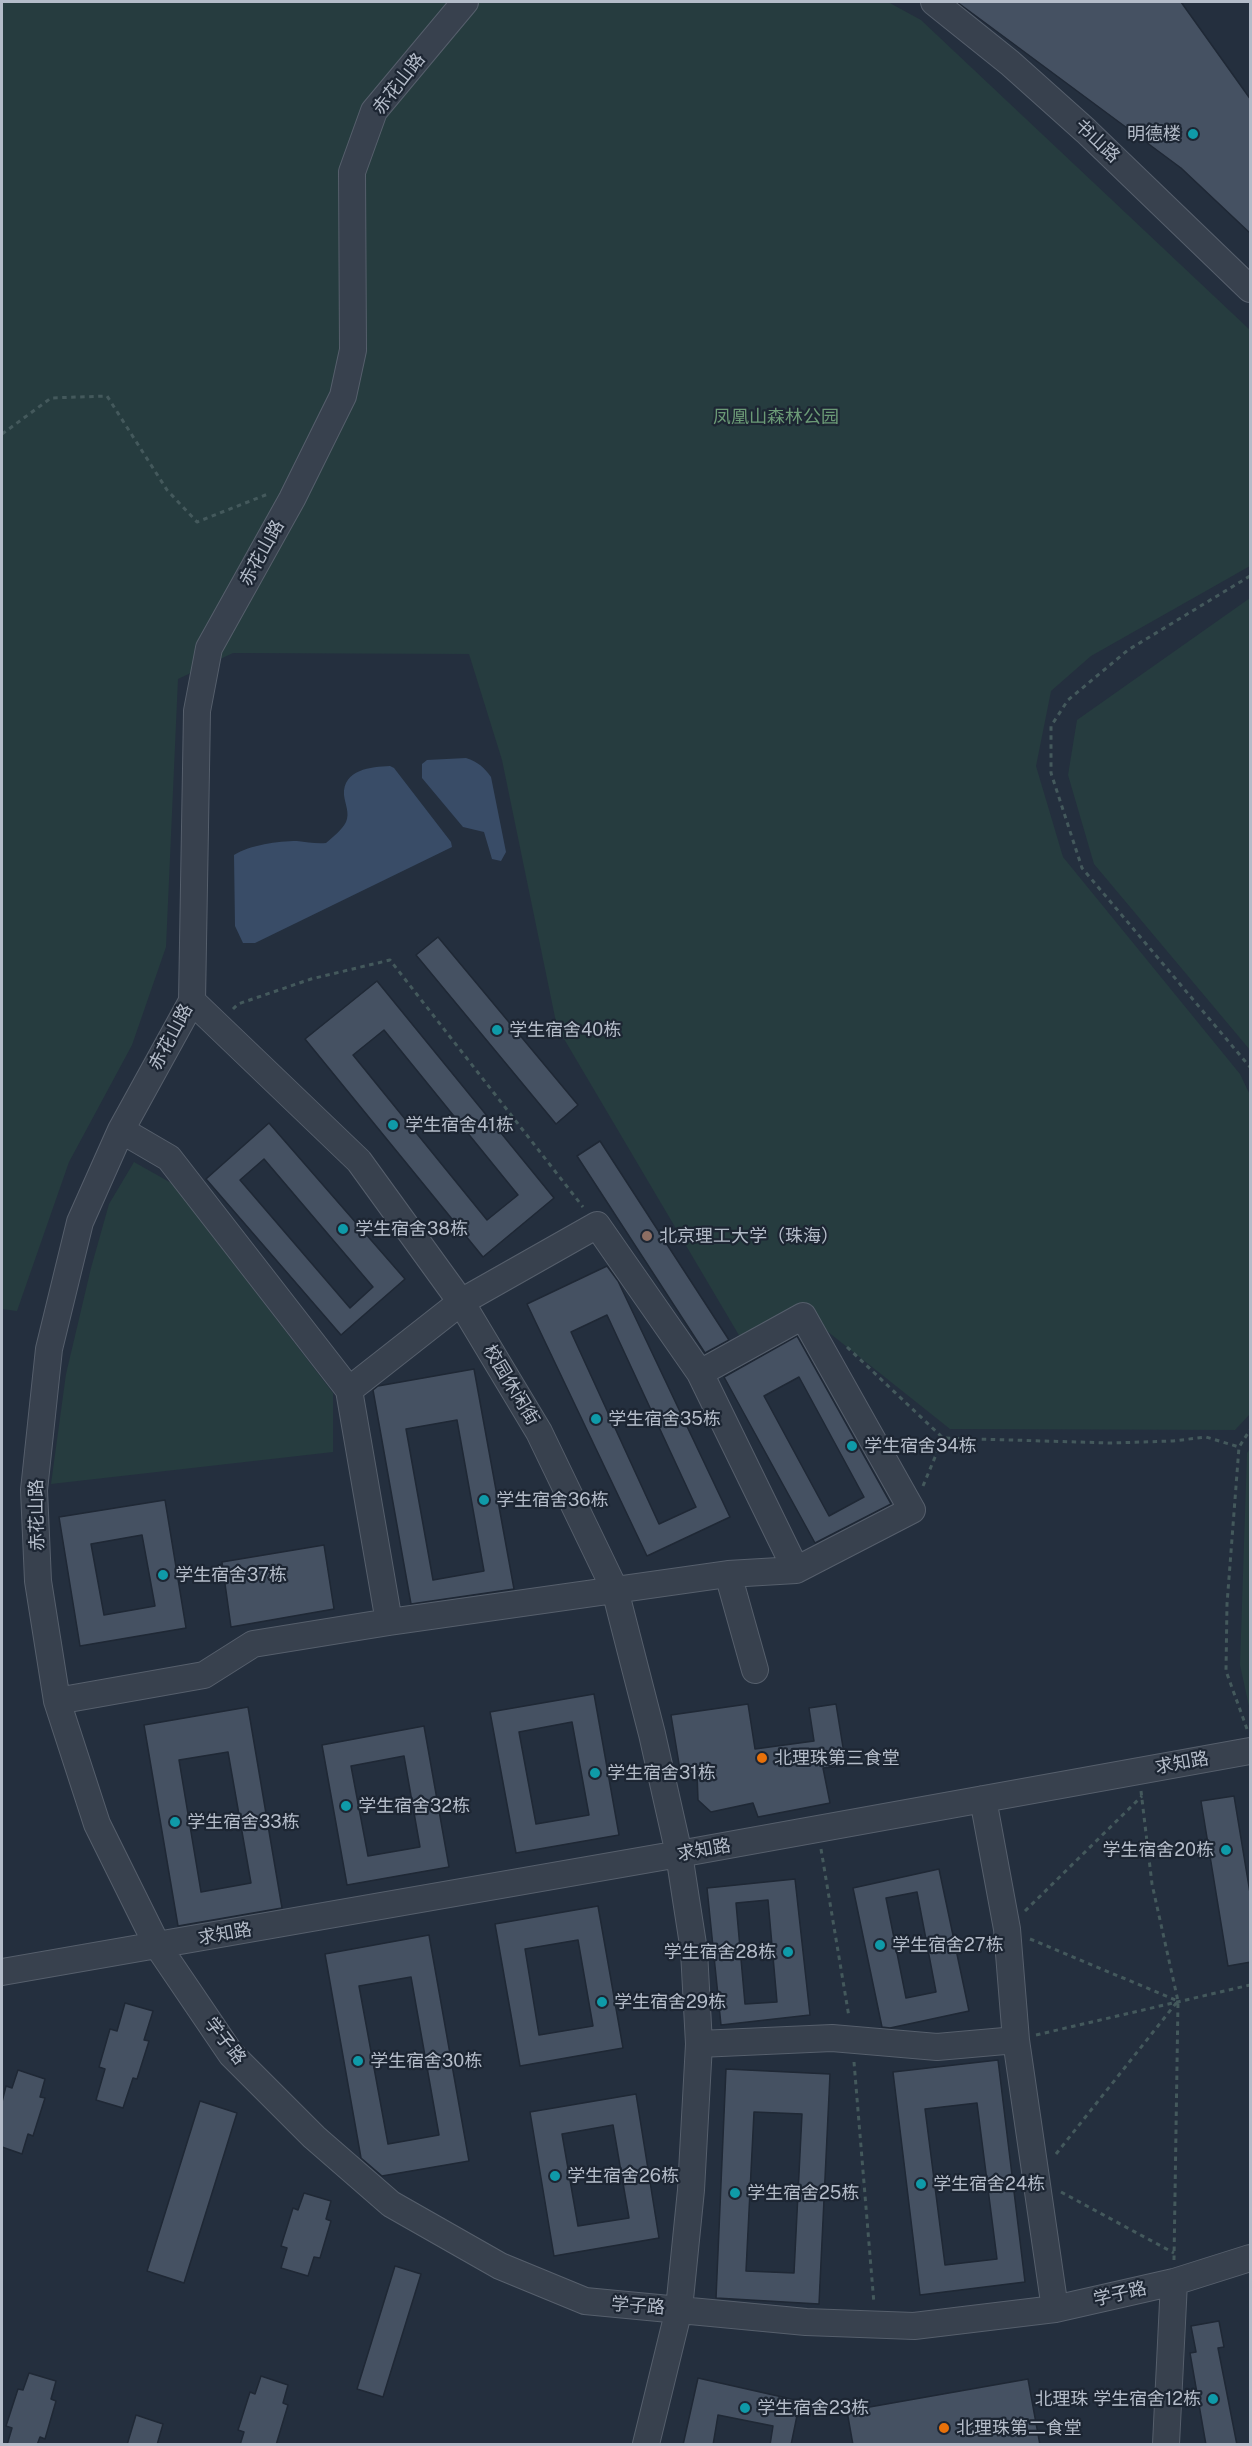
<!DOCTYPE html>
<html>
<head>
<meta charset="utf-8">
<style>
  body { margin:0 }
  #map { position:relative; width:1252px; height:2446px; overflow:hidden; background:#242f3e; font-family:"Public Sans",sans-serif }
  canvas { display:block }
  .frame { position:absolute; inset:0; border:3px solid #b4bcc9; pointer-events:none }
</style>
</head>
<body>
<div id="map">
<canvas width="1252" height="2446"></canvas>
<div class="frame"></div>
</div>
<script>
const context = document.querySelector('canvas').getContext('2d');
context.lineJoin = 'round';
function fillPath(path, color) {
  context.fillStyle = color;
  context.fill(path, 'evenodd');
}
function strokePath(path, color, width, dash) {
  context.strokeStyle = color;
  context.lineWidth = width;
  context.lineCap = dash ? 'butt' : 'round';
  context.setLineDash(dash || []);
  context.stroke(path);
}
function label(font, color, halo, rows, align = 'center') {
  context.font = font + ' "Public Sans","Noto Sans SC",sans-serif';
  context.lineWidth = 4.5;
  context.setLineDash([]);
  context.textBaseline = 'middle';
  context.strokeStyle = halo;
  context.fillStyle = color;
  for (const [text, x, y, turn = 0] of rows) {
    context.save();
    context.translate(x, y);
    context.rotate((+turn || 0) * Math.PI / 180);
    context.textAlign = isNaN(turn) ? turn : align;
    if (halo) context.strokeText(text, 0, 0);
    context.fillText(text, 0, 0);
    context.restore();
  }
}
fillPath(new Path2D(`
  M2 2H888L921 20 1250 330V566L1091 656 1051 691 1036 766 1063 857 1240 1074 1250 1095V1414L1235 1430 950 1429 798 1308 740 1337 557 1027 502 760 469 654 233 653 178 679 166 947 132 1045 69 1162 17 1311 2 1309Z
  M1250 598V1050L1094 864 1068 775 1077 720Z
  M134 1162 173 1184 333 1393V1452L51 1484 66 1374 91 1268 109 1204Z
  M1250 1449V1711L1240 1665 1247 1453Z`), '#263c3f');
fillPath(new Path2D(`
  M466 758C478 762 484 767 491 777L506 852 501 861 492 859 484 832 463 827 422 778V764L427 760Z
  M390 766 394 768 451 842 452 847 255 943H243L235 926 234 855C250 845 278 841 297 841 307 842 316 844 326 843 333 837 342 830 346 822 350 813 345 804 344 795 343 769 371 767 390 766Z`), '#394c67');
const building = new Path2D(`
  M957 2H1181L1251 100V234L1181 168Z
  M438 937 578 1105 556 1124 416 955Z
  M377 981 554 1198 483 1257 305 1039ZM384 1030 518 1195 487 1220 353 1055Z
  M269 1123 405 1279 341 1335 206 1179ZM264 1159 373 1287 350 1308 240 1180Z
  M600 1141 729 1340 705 1353 577 1156Z
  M607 1266 618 1281 730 1517 647 1556 527 1304ZM607 1315 696 1507 659 1524 571 1332Z
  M797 1336 891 1504 815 1543 724 1377ZM799 1377 864 1497 829 1516 764 1396Z
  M474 1369 514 1589 411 1604 373 1390 378 1386ZM457 1420 484 1571 433 1580 406 1429Z
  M165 1500 186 1628 80 1646 59 1517ZM142 1535 155 1606 104 1615 91 1544Z
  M324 1545 334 1609 231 1627 222 1562Z
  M594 1694 619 1835 516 1853 490 1712ZM572 1722 589 1815 536 1824 519 1732Z
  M748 1704 755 1749 814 1741 809 1708 836 1704 846 1766 823 1768 830 1803 758 1817 753 1803 711 1812 698 1800 697 1773 681 1776 671 1715Z
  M248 1707 282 1908 178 1926 144 1725ZM228 1752 251 1883 201 1892 179 1760Z
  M424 1726 449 1867 347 1885 322 1745ZM404 1756 420 1847 368 1856 351 1766Z
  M1234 1796 1251 1899V1962L1228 1966 1201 1801Z
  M939 1869 969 2011 890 2028 882 2027 853 1888ZM917 1892 936 1992 906 1998 886 1898Z
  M795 1879 810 2015 721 2025 707 1888ZM768 1900 777 2002 745 2004 736 1903Z
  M598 1906 623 2048 520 2066 495 1924ZM578 1940 593 2026 539 2035 525 1949Z
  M429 1935 469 2161 382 2176 361 2158 325 1954ZM411 1977 439 2135 388 2144 359 1986Z
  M125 2003 153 2011 144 2040 149 2041 137 2079 133 2078 123 2108 96 2100 105 2069 99 2067 110 2029 117 2031Z
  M998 2060 1025 2282 920 2295 893 2072ZM977 2103 997 2259 945 2265 925 2109Z
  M726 2069 830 2074 819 2304 716 2298ZM754 2112 802 2114 794 2273 746 2271Z
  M18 2070 45 2079 40 2097 45 2098 33 2136 28 2134 22 2154 2 2147V2102L6 2086 12 2088Z
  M636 2094 659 2238 554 2256 530 2112ZM613 2125 629 2218 578 2226 562 2134Z
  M200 2101 237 2113 184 2283 147 2271Z
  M304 2193 331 2201 326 2219 331 2221 320 2258 314 2257 308 2276 281 2268 287 2248 281 2246 293 2208 298 2210Z
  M395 2266 421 2274 383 2397 357 2389Z
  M1219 2321 1224 2347 1218 2348 1237 2445H1206L1190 2353 1196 2352 1191 2326Z
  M29 2373 56 2381 51 2399 56 2401 45 2439 40 2437 37 2445H7L12 2428 6 2426 18 2389 23 2390Z
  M261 2376 288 2385 283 2403 288 2405 276 2445H240L244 2432 238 2430 250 2392 255 2394Z
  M698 2378 800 2401 791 2445H770L773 2426 718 2415 713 2445H683Z
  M1028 2379 1040 2445H853L847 2411Z
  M136 2415 163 2424 157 2445H127Z`);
fillPath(building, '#455162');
strokePath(building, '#1f2835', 1.5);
const minor = new Path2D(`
  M465 2 374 111 352 172 353 350 343 396 292 499 209 648 197 711 192 1001 121 1130 80 1222 49 1349 34 1490 38 1581 57 1701 97 1824 157 1945 231 2054 314 2137 391 2204 500 2266 585 2301 806 2322 914 2326 1055 2309 1174 2282 1250 2258
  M934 2 1010 63 1086 131 1250 289
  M192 1001 359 1161 461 1302 539 1432 615 1590 652 1734 679 1854 694 1951 699 2044 691 2190 679 2309 646 2444
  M121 1130 169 1158 349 1390 389 1622
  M349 1390 461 1302 597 1225 700 1373
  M728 1574 796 1570 912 1510 803 1316 700 1373 796 1570
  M57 1701 204 1675 253 1644 389 1622 728 1574 755 1670
  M983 1799 1007 1929 1016 2040 1055 2309
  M2 1972 679 1854 1250 1751
  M699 2044 832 2038 937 2047 1016 2040
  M1166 2444 1174 2282`);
strokePath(minor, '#565f6c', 28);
strokePath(new Path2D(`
  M2 434 51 398 107 396 167 490 197 522 268 494
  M1250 576 1128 650 1068 700 1051 726V773L1082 868 1250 1067
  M233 1009 238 1004 311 979 390 960 583 1207
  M847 1347 943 1438 1111 1443 1173 1441 1206 1437 1239 1447
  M923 1486 943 1438
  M1247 1729 1226 1671 1227 1604 1239 1447 1250 1430
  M1141 1791 1152 1884 1178 2001 1174 2260
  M821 1849 849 2017
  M1025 1911 1142 1796
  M1030 1939 1178 2001
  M1036 2035 1250 1985
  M854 2062 874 2304
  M1056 2154 1177 2002
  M1061 2192 1174 2253`), '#44595c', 3, [4.5, 4.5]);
strokePath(minor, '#38414e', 26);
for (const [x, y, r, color] of [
  [1193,134,6,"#0f9aa8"],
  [497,1030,6,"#0f9aa8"],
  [393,1125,6,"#0f9aa8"],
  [343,1229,6,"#0f9aa8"],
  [647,1236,6,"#8d6e63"],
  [596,1419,6,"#0f9aa8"],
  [852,1446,6,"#0f9aa8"],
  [484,1500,6,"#0f9aa8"],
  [163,1575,6,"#0f9aa8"],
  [762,1758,6,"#e8710a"],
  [595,1773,6,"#0f9aa8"],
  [346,1806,6,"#0f9aa8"],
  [175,1822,6,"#0f9aa8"],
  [1226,1850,6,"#0f9aa8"],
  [880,1945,6,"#0f9aa8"],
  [788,1952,6,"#0f9aa8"],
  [602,2002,6,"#0f9aa8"],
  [358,2061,6,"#0f9aa8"],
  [555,2176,6,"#0f9aa8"],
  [921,2184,6,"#0f9aa8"],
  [735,2193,6,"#0f9aa8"],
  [1213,2399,6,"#0f9aa8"],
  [745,2408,6,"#0f9aa8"],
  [944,2428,6,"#e8710a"]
]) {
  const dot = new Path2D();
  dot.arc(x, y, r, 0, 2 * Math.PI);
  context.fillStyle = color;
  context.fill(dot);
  strokePath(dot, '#1d2633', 2);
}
label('18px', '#b4bcc9', '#1d2633', [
  ["赤花山路",399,84,-52],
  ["书山路",1097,141,43],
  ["赤花山路",262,553,-61],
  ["赤花山路",171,1037,-62],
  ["校园休闲街",511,1385,59],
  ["赤花山路",37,1515,-91],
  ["求知路",1182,1763,-10],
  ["求知路",704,1850,-10],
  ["求知路",225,1934,-10],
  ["学子路",225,2041,52],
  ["学子路",1120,2294,-13],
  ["学子路",638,2306,4]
]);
label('18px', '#b4bcc9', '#1d2633', [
  ["明德楼",1181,134,"right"],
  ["学生宿舍40栋",509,1030],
  ["学生宿舍41栋",405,1125],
  ["学生宿舍38栋",355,1229],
  ["北京理工大学（珠海）",659,1236],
  ["学生宿舍35栋",608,1419],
  ["学生宿舍34栋",864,1446],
  ["学生宿舍36栋",496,1500],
  ["学生宿舍37栋",175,1575],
  ["北理珠第三食堂",774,1758],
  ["学生宿舍31栋",607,1773],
  ["学生宿舍32栋",358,1806],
  ["学生宿舍33栋",187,1822],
  ["学生宿舍20栋",1214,1850,"right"],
  ["学生宿舍27栋",892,1945],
  ["学生宿舍28栋",776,1952,"right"],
  ["学生宿舍29栋",614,2002],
  ["学生宿舍30栋",370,2061],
  ["学生宿舍26栋",567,2176],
  ["学生宿舍24栋",933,2184],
  ["学生宿舍25栋",747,2193],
  ["北理珠 学生宿舍12栋",1201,2399,"right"],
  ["学生宿舍23栋",757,2408],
  ["北理珠第二食堂",956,2428]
], 'left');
label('18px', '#6b9a76', '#1d2633', [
  ["凤凰山森林公园",776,417]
]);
</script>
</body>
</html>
